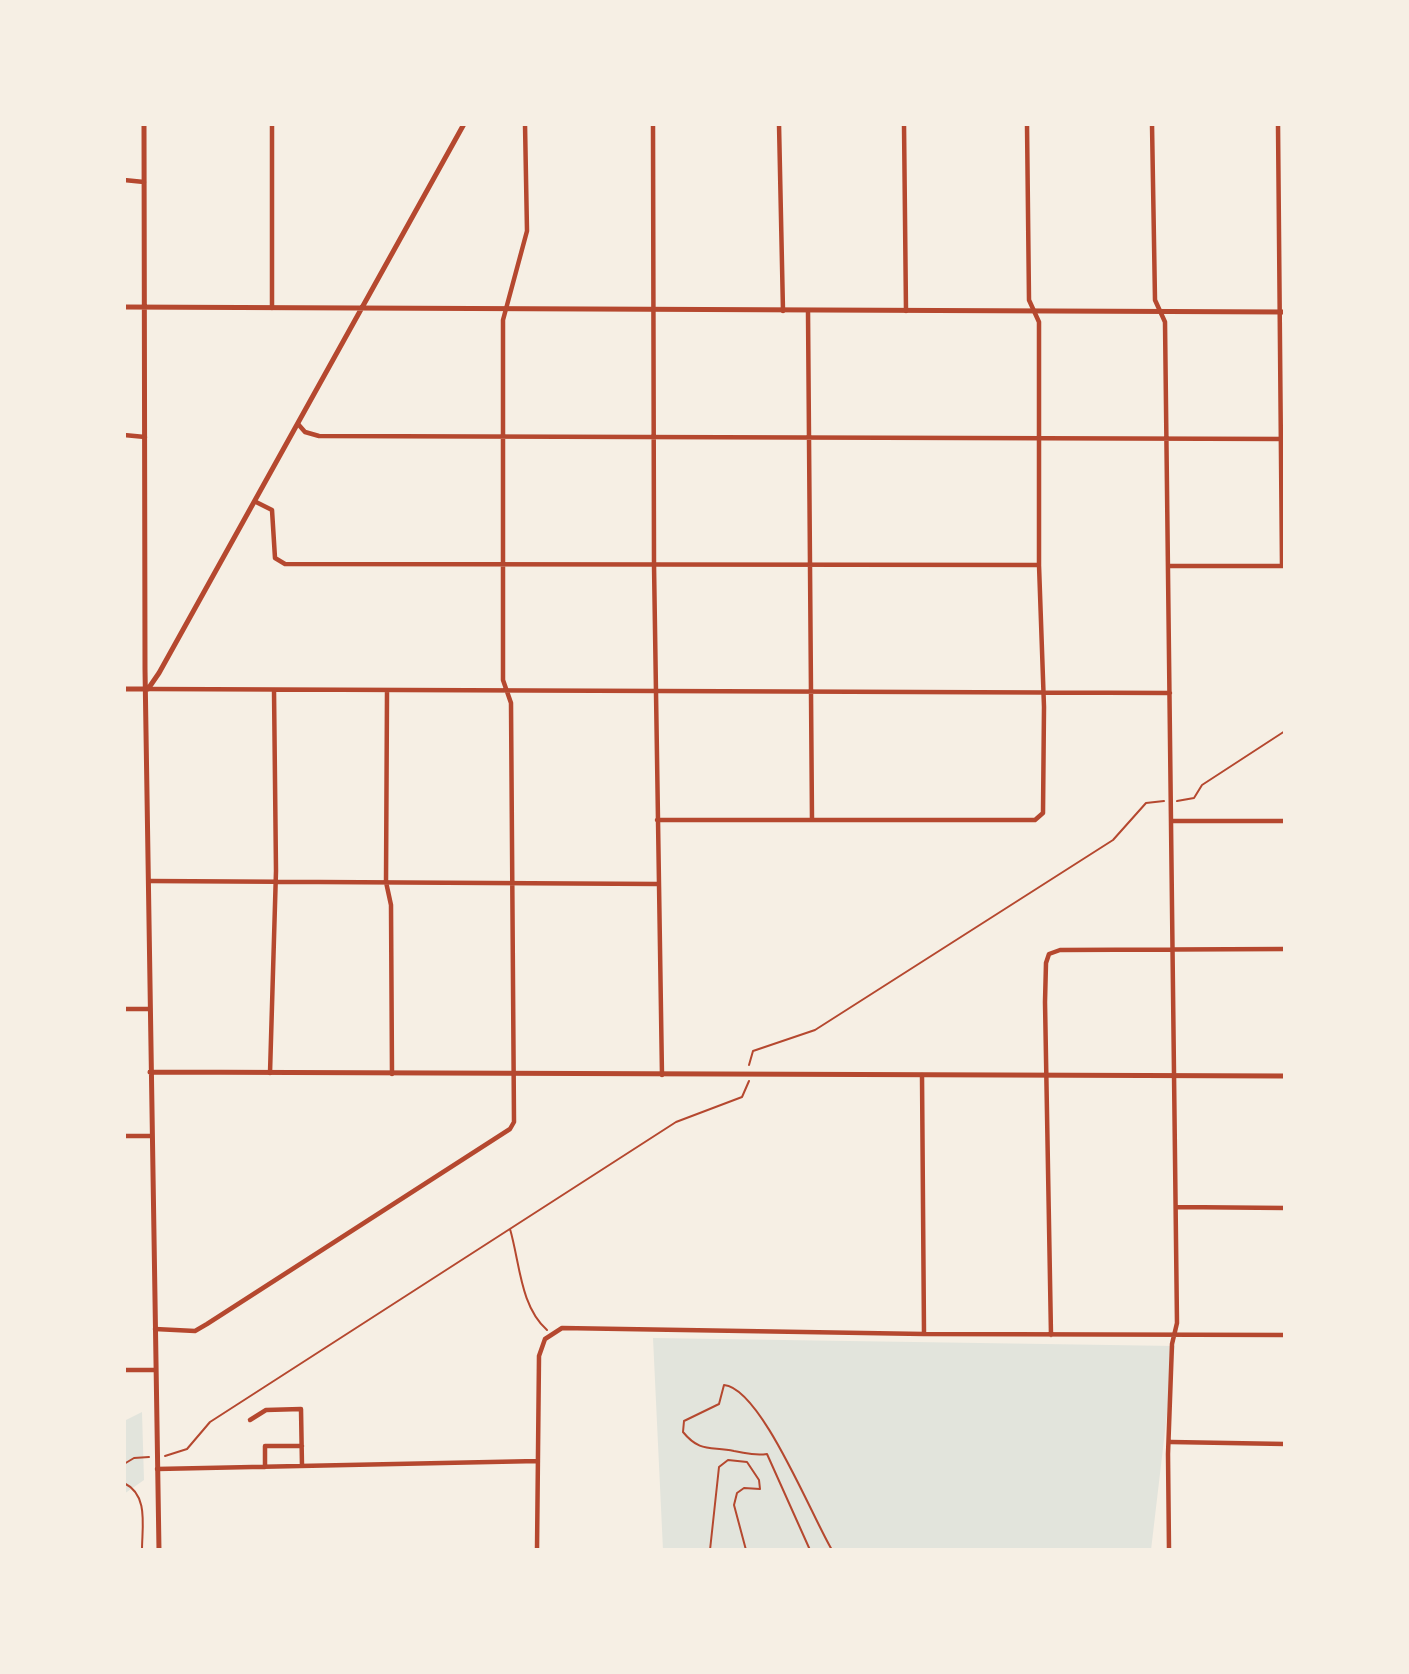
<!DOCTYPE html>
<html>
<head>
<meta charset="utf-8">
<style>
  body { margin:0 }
  #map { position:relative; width:1409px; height:1674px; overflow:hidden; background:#f6efe4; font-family:"DejaVu Sans",sans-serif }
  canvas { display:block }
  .frame { position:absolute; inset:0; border:126px solid #f6efe4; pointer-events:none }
</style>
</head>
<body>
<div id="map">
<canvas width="1409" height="1674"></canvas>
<div class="frame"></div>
</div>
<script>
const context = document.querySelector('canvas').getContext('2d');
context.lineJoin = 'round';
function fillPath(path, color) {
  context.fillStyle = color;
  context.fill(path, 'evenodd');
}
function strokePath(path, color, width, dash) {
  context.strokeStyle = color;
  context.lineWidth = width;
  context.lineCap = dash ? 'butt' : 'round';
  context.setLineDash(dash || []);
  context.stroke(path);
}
fillPath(new Path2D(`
  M653 1338 1175 1346 1151 1550H663Z
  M142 1412 144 1480 124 1494V1421Z`), '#e2e4dc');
strokePath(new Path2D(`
  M1177 801 1194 798 1202 785 1285 731
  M749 1065 753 1051 815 1030 1113 840 1146 803 1164 801
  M510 1229C520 1263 520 1306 547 1330
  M165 1456 187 1449 210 1422 676 1122 742 1097 749 1081
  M124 1464 134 1458 149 1457
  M124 1483C149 1495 142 1526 142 1550
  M710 1550 719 1467 728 1460 747 1462 759 1480 760 1489 744 1488 737 1493 734 1505 746 1550
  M810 1550 767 1454C753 1456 747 1453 734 1451 711 1446 700 1453 683 1432L684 1421 719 1404 724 1385C761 1388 812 1517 832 1550`), '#b5482f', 2);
strokePath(new Path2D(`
  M653 124 654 565 662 1075
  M779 124 783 311
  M904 124 906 311
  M1152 124 1155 300 1165 322 1177 1323 1172 1344 1168 1454 1169 1550
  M1278 124 1282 566
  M124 180 144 182
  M272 308V124
  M808 311 812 820
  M298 424 305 432 319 436 1285 439
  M124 435 145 437
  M256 502 272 510 275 558 285 564 1039 565
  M1168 566H1284
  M148 689 1170 693
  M387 692 386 882 391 905 392 1074
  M657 820H1035L1043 813 1044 707 1039 565V322L1029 300 1027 124
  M1173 821H1285
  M149 881 658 884
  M124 1009H150
  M270 1073 276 871 274 690
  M922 1075 924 1334
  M124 1136H151
  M1176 1207 1285 1208
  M155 1329 195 1331 207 1324 510 1129 514 1122 511 703 503 680V320L527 231 525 124
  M1051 1335 1045 1002 1046 963 1049 954 1060 950 1285 949
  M124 1370H154
  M250 1420 266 1410 301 1409 302 1466
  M1171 1442 1285 1444
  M265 1467V1446H302
  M157 1469 538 1461
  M537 1550 539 1356 545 1339 562 1328 924 1334 1285 1335`), '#b5482f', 4.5);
strokePath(new Path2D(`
  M144 124 145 669 159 1550
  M124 307 1285 312
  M124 689H148L159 673 464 124
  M150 1072 1285 1076`), '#b5482f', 5);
</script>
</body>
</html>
